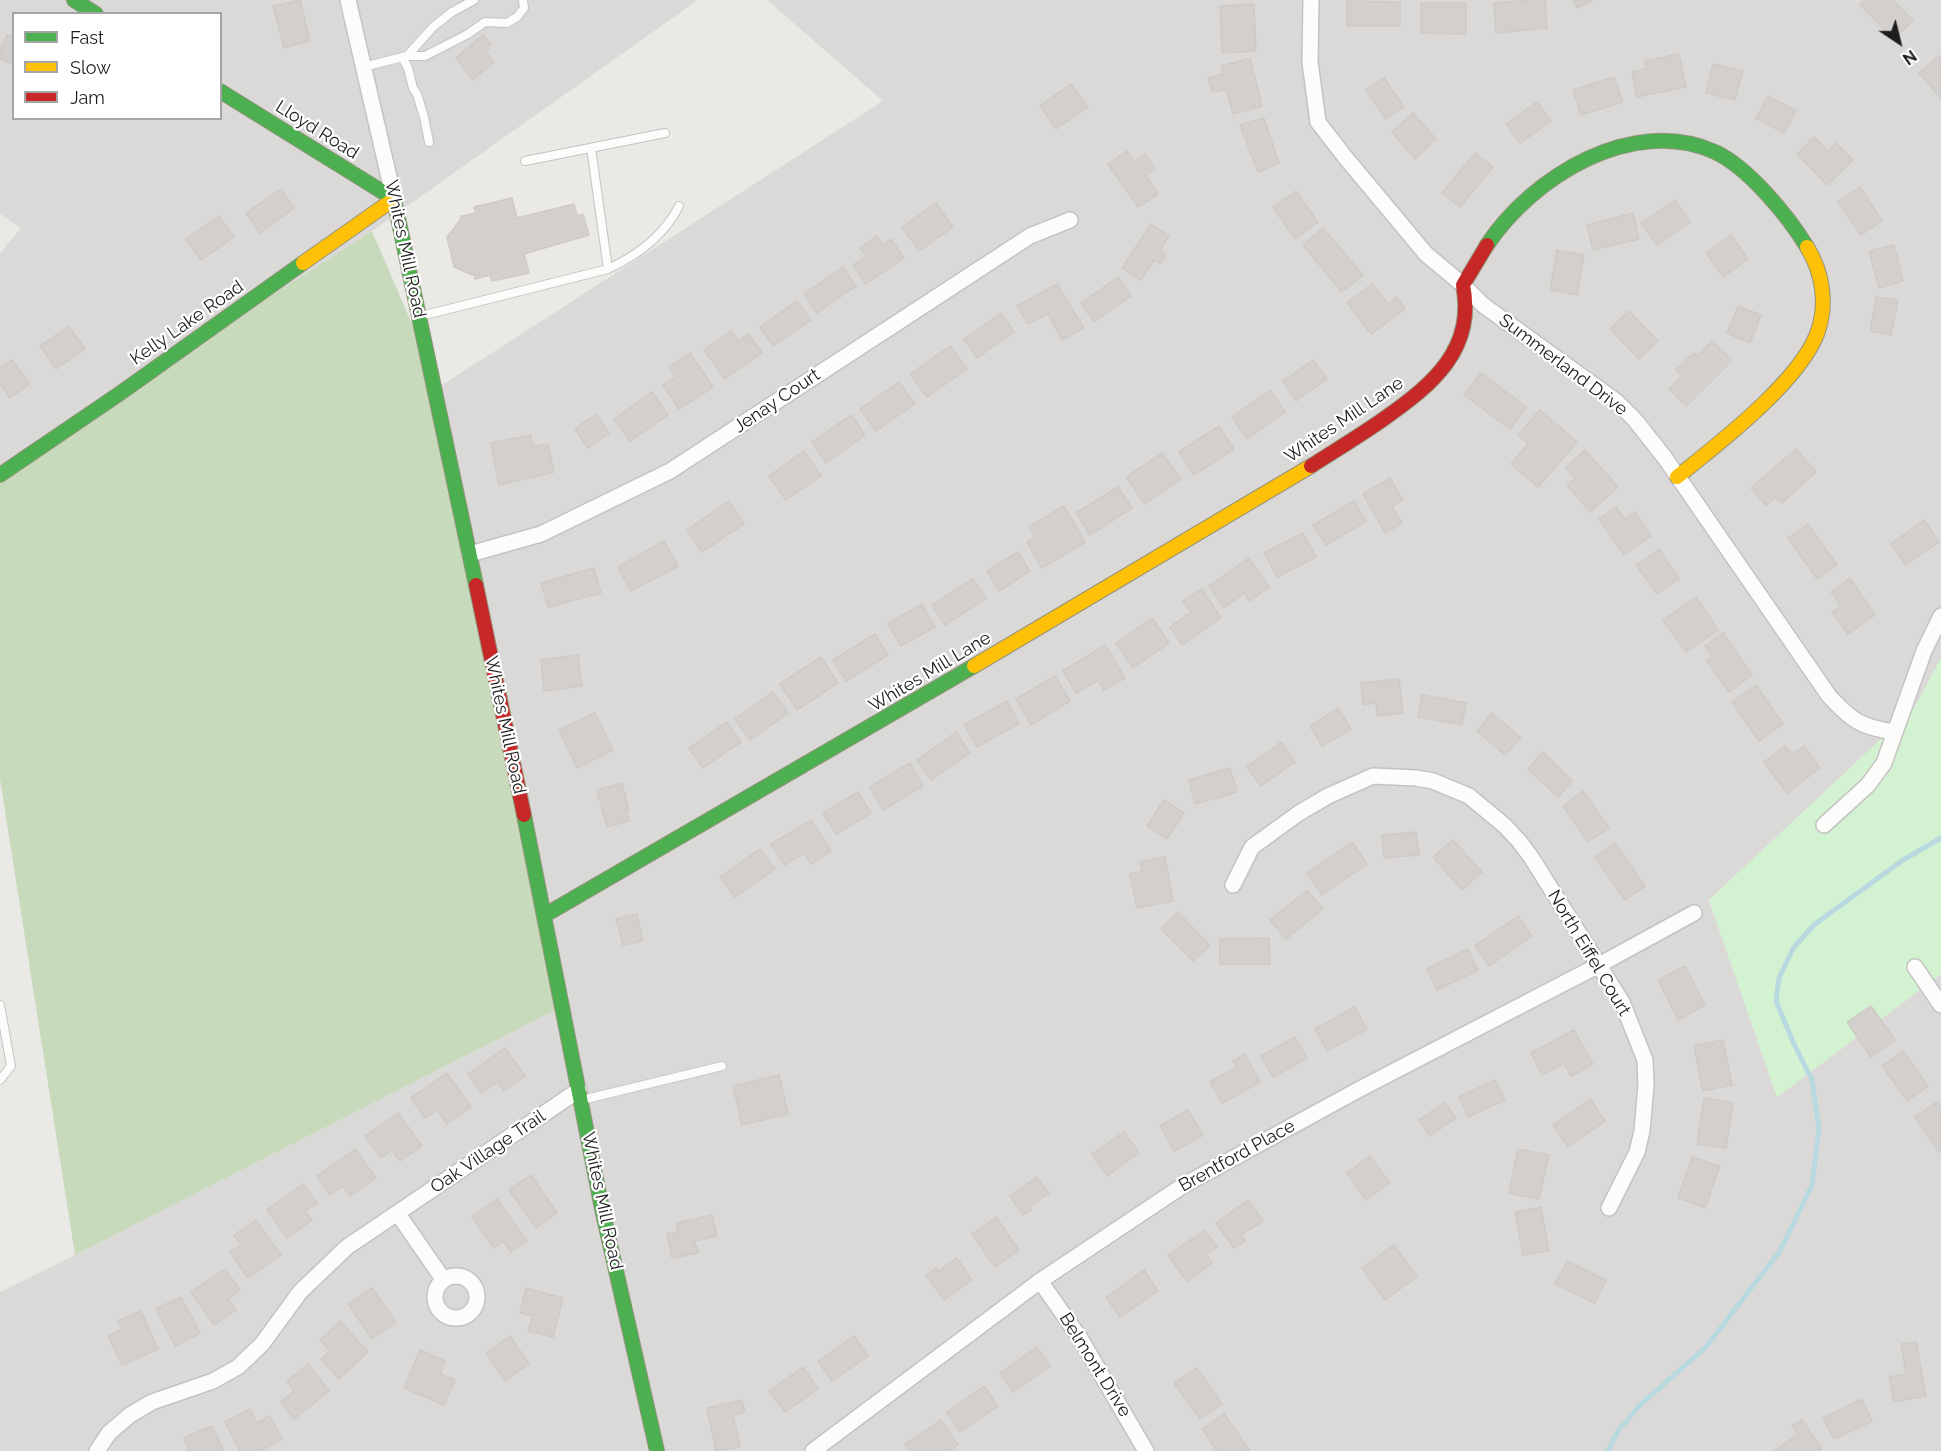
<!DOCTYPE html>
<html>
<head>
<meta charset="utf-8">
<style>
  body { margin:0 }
  #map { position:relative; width:1941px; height:1451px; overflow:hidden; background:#ebe9e6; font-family:Raleway,sans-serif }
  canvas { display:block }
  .legend { position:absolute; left:12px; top:12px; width:210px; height:108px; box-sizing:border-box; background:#fff; border:2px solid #a5a5a5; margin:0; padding:8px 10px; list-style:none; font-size:18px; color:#1d1d1d }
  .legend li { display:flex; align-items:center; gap:12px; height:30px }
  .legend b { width:30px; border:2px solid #a5a5a5 }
  .north { position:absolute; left:1869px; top:12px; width:60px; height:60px; -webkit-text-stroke:4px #fff; paint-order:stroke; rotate:145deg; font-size:16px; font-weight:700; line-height:24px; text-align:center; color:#1d1d1d }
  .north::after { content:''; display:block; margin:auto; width:21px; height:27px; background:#1d1d1d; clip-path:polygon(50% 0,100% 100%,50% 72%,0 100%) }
</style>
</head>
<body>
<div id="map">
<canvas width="1941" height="1451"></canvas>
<ul class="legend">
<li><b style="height:8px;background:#4caf50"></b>Fast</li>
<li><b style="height:8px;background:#ffc107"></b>Slow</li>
<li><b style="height:8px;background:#c62828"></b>Jam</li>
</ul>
<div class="north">N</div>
</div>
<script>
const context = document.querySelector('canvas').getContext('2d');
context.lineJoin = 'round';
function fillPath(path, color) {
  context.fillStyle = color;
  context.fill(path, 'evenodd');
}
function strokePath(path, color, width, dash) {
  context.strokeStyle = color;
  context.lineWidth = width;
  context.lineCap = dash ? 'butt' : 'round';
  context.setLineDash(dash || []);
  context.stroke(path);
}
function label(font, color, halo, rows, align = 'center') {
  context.font = font + ' Raleway,sans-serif';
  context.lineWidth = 4.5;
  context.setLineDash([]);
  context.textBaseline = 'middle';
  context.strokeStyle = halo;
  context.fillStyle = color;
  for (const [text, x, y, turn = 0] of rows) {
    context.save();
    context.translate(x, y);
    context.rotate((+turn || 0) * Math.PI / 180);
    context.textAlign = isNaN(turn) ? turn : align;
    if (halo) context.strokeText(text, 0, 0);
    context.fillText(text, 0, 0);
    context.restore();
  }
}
fillPath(new Path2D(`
  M0 0H698L372 231 0 469V253L21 228 0 214ZM14 14H220V118H14Z
  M767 0H1941V658L1915 708 1709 900 1777 1097 1941 974V1451H0V1292L75 1255 569 1003 439 387 883 101Z`), '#dad9d7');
fillPath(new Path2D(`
  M372 231 439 387 569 1003 75 1255 0 779V469Z`), '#c7dabb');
fillPath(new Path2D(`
  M1941 658V974L1777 1097 1709 900 1914 708Z`), '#d3f2d1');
strokePath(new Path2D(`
  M1608 1451 1618 1431 1640 1405 1705 1348 1780 1251 1812 1185 1819 1129 1812 1080 1793 1042 1776 1001 1779 978 1794 947 1815 924 1903 860 1941 838`), '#b8d9df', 5);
const building = new Path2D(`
  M300 0 310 41 284 48 273 6Z
  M1531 0H1545L1547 28 1496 33 1494 3Z
  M1573 0H1593L1577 8Z
  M1865 0H1893L1913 21 1894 39 1860 5Z
  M1347 1 1400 2V26H1347Z
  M1421 3H1466V34L1421 33Z
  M1254 4 1256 51 1222 53 1220 6Z
  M7 35 14 38V65L0 59V51Z
  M483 35 491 45 485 51 494 62 473 80 456 58Z
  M1679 54 1686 87 1637 97 1632 72 1646 69 1645 61Z
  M1939 56 1941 59V98L1919 73Z
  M1250 58 1262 106 1233 114 1226 89 1212 92 1208 78 1224 74 1221 66Z
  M1713 64 1743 71 1735 100 1706 93Z
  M1614 77 1623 102 1581 115 1573 90Z
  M1384 78 1404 107 1386 119 1366 90Z
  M1071 84 1088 107 1056 129 1040 106Z
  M1768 96 1796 111 1784 133 1756 118Z
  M1537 102 1551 121 1520 143 1506 124Z
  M1413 113 1436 139 1415 159 1392 132Z
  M1264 118 1279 163 1258 172 1240 125Z
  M1814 137 1828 151 1836 143 1853 160 1827 185 1797 154Z
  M1127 151 1134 162 1145 154 1155 169 1146 176 1158 194 1138 207 1108 164Z
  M1475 153 1493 167 1460 207 1442 193Z
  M1860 187 1882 221 1861 235 1838 202Z
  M281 189 294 208 260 233 246 213Z
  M1296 191 1318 222 1295 239 1273 207Z
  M512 198 517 218 574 204 577 216 583 214 589 235 524 254 529 273 492 281 490 275 475 279V276L454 267 447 237 461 219V216L476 213 474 207Z
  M1675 200 1690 222 1657 245 1641 223Z
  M936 203 953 227 919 251 902 227Z
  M1633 213 1639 239 1593 250 1587 225Z
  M219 216 234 237 201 260 186 239Z
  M1151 224 1169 236 1160 250 1166 255 1160 264 1154 260 1141 280 1122 268Z
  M1323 228 1363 275 1342 292 1303 245Z
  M1731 235 1748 259 1723 277 1706 253Z
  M877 236 883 245 891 239 904 258 866 284 853 265 866 256 860 248Z
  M1894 245 1903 281 1879 288 1869 251Z
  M1557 250 1584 255 1577 295 1550 290Z
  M843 267 856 286 817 313 804 294Z
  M1118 277 1131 296 1094 322 1081 303Z
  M1057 284 1084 328 1062 340 1048 314 1028 324 1017 306Z
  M1372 284 1388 304 1397 297 1405 309 1371 334 1347 302Z
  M1876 297 1898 300 1891 335 1870 331Z
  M797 301 811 320 773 346 760 327Z
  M1738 306 1761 315 1750 343 1727 333Z
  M1629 311 1658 341 1639 359 1610 329Z
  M1001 313 1014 332 977 358 964 339Z
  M69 326 85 349 56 369 40 346Z
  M731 331 738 341 749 334 762 353 725 379 704 350Z
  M1712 341 1732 360 1686 406 1669 389 1682 376 1676 370 1694 353 1697 356Z
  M950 346 967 369 927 397 910 374Z
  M690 353 713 387 679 409 663 385 676 377 669 367Z
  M12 360 30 384 10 398 0 384V368Z
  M1313 360 1327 379 1296 401 1283 381Z
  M1481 373 1526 407 1510 429 1464 395Z
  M899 382 915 404 876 431 860 409Z
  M1270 390 1285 412 1247 439 1232 417Z
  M652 392 668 415 630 441 614 419Z
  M1540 410 1577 442 1538 487 1511 464 1528 444 1518 435Z
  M596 414 609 433 588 448 575 429Z
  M851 415 865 435 826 463 812 442Z
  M1219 426 1234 449 1194 475 1179 452Z
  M531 435 533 447 548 444 554 472 499 485 491 443Z
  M1796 449 1816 472 1782 503 1776 497 1766 505 1751 488Z
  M1585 450 1618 487 1590 512 1567 485 1575 478 1566 467Z
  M804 451 821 476 786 500 769 476Z
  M1162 453 1181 479 1145 504 1126 477Z
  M1390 478 1403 500 1392 506 1402 523 1385 533 1363 494Z
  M1118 487 1132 508 1090 535 1076 513Z
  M729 501 744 524 702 552 687 530Z
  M1354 501 1366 521 1326 545 1313 525Z
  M1064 506 1085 542 1042 568 1027 542 1035 537 1029 527Z
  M1616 507 1625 519 1635 512 1651 536 1624 555 1599 519Z
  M1924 520 1939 542 1906 565 1891 544Z
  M1808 524 1837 565 1817 579 1788 538Z
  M1303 533 1316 557 1277 577 1264 553Z
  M664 541 678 566 631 591 618 567Z
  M1659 549 1679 579 1657 594 1636 565Z
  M1018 552 1030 571 999 591 987 571Z
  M1249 558 1269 587 1250 601 1244 593 1224 608 1209 586Z
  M594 568 601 593 548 607 541 583Z
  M1850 578 1875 615 1848 634 1832 612 1841 606 1831 592Z
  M973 579 986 598 945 625 932 605Z
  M1202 589 1221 618 1182 645 1170 627 1191 612 1183 601Z
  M1696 597 1718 630 1686 652 1663 620Z
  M922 604 935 627 901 646 888 624Z
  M1152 618 1169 643 1133 668 1116 643Z
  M1723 633 1752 675 1729 692 1707 661 1713 657 1705 646Z
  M875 634 888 655 846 681 833 660Z
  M1105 645 1125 678 1104 690 1098 680 1076 693 1063 671Z
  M578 655 582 686 544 691 541 660Z
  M821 657 838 683 797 710 780 684Z
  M1055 676 1070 701 1031 725 1016 699Z
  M1399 679 1403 713 1377 716 1376 703 1363 705 1361 683Z
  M1756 685 1783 724 1759 741 1732 702Z
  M773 692 788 713 750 740 735 719Z
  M1422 695 1466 703 1462 725 1418 717Z
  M1007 701 1019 723 977 747 964 725Z
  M1338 708 1351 729 1322 746 1310 726Z
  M595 713 613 750 577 768 559 730Z
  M1492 713 1521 738 1505 755 1477 731Z
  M727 722 741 742 703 768 689 748Z
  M956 732 970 753 931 780 917 760Z
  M1281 742 1295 762 1261 786 1247 767Z
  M1785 746 1792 754 1804 746 1820 768 1787 793 1764 762Z
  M1543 752 1572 781 1558 797 1528 769Z
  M910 763 923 786 883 810 870 787Z
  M1230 768 1237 792 1195 804 1189 780Z
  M622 783 629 810 626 811 629 821 607 827 597 790Z
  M1583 791 1609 828 1588 842 1563 806Z
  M858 792 871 813 836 834 823 813Z
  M1164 800 1184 813 1167 839 1147 826Z
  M811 820 831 851 811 864 804 853 784 865 771 844Z
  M1416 832 1419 855 1384 858 1382 835Z
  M1453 840 1482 872 1462 890 1433 857Z
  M1352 842 1367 864 1322 895 1307 873Z
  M1615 843 1645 886 1625 900 1595 857Z
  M760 849 775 869 735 897 720 877Z
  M1165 857 1173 901 1137 908 1130 874 1142 871 1140 862Z
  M1307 890 1323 909 1286 939 1270 920Z
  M1178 912 1210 946 1193 961 1161 929Z
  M637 914 643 941 623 945 616 919Z
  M1518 916 1532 936 1489 966 1475 946Z
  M1269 938 1270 964H1220V939Z
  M1468 949 1478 970 1437 990 1427 969Z
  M1685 966 1705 1005 1678 1020 1658 980Z
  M1871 1006 1895 1040 1871 1057 1847 1022Z
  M1355 1007 1367 1029 1327 1051 1315 1029Z
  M1574 1030 1593 1064 1571 1076 1564 1063 1542 1075 1531 1053Z
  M1295 1037 1307 1058 1273 1077 1261 1056Z
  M1723 1040 1732 1085 1703 1091 1694 1046Z
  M505 1048 525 1076 504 1091 497 1082 481 1093 468 1074Z
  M1903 1051 1928 1086 1907 1101 1882 1066Z
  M1245 1054 1260 1082 1222 1103 1210 1082 1237 1067 1233 1061Z
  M447 1073 471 1107 447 1124 437 1110 425 1118 411 1098Z
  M779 1075 788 1114 742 1125 733 1086Z
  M1495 1080 1505 1100 1468 1117 1459 1097Z
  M1704 1098 1733 1103 1726 1148 1697 1144Z
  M1590 1099 1605 1121 1568 1147 1553 1125Z
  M1445 1102 1456 1118 1430 1136 1419 1120Z
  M1937 1102 1941 1108V1151L1939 1152 1915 1117Z
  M1188 1110 1203 1135 1174 1151 1160 1126Z
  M398 1113 422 1146 400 1161 392 1150 381 1158 365 1136Z
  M1124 1132 1139 1153 1107 1176 1092 1154Z
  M355 1149 376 1178 350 1196 343 1186 330 1195 317 1176Z
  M1518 1149 1549 1155 1539 1199 1509 1193Z
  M1370 1156 1390 1183 1366 1200 1347 1173Z
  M1692 1157 1720 1166 1705 1208 1678 1198Z
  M531 1175 557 1213 536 1228 509 1190Z
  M1037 1177 1049 1193 1029 1207 1031 1210 1023 1215 1010 1196Z
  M303 1184 317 1203 305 1211 312 1220 287 1238 267 1210Z
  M497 1199 527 1241 511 1252 503 1241 494 1248 472 1217Z
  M1248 1200 1263 1221 1241 1235 1245 1241 1234 1248 1216 1223Z
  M1541 1207 1549 1251 1523 1255 1515 1212Z
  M712 1215 717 1236 695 1241 698 1253 672 1258 667 1234 678 1232 676 1223Z
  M996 1217 1019 1250 995 1267 972 1234Z
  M256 1220 281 1255 248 1278 230 1252 241 1245 234 1235Z
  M1205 1230 1217 1247 1206 1254 1212 1263 1187 1282 1168 1255Z
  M1394 1245 1417 1277 1385 1300 1362 1268Z
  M957 1258 972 1280 944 1300 926 1275 936 1268 938 1271Z
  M1567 1261 1606 1280 1595 1303 1555 1284Z
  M225 1269 240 1290 228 1299 236 1310 214 1325 191 1292Z
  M1144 1270 1158 1291 1120 1317 1106 1297Z
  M372 1288 396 1322 372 1339 348 1304Z
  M526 1288 563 1298 553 1337 528 1331 533 1316 520 1313Z
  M181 1297 200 1333 175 1346 156 1309Z
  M141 1311 158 1349 122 1365 108 1336 122 1329 118 1321Z
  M340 1321 368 1352 339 1379 321 1359 330 1351 320 1340Z
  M510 1336 529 1364 505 1381 486 1353Z
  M854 1336 868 1356 832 1381 818 1361Z
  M1916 1342 1926 1396 1894 1402 1889 1377 1906 1374 1901 1344Z
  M1037 1347 1050 1366 1013 1392 1000 1373Z
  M420 1350 445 1361 440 1374 455 1380 444 1405 404 1388Z
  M308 1364 329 1391 294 1419 281 1402 294 1391 287 1381Z
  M803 1367 818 1389 785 1412 769 1391Z
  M1197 1368 1222 1404 1200 1419 1174 1383Z
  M984 1386 998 1406 960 1432 947 1412Z
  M1862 1399 1872 1421 1834 1439 1823 1418Z
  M742 1400 745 1412 733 1415 740 1447 716 1451 707 1408Z
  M250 1409 257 1423 270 1416 282 1439 260 1451H240L225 1422Z
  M1224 1414 1250 1451H1217L1202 1429Z
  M941 1420 958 1445 949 1451H910L905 1444Z
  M1802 1420 1822 1449 1818 1451H1774L1798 1434 1792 1426Z
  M212 1426 224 1451H187L189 1450 184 1438Z`);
fillPath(building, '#d2cfcd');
strokePath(building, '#cecac7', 1.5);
const lane = new Path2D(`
  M407 56H425L468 34 485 22 507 23 517 17 524 8 523 0
  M402 57 408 68 413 88 417 94 424 117 429 142
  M363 67 407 56 433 27 452 12 474 0
  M591 148 608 269
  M525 161 665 133
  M421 316 608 269C638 255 664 236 679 206
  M0 1005 11 1066 0 1080
  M582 1100 722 1066`);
const street = new Path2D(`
  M348 0 394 199
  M1311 0 1310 62 1318 122 1345 157 1426 254 1463 285 1483 305 1616 401 1635 420 1665 458 1829 696C1852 721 1861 727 1894 732
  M470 554 541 534 670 471 1030 236 1070 220
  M1824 825 1868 785 1884 763 1924 651 1941 616
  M1233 885 1252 847 1299 813 1328 796 1373 776 1416 778 1433 781 1469 796 1505 826 1519 841 1531 857 1622 1002 1645 1060 1646 1085 1642 1131 1637 1152 1609 1208
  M1915 967 1941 1005
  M398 1214 443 1279
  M435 1297a21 21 0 1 1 42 0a21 21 0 1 1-42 0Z
  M1040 1281 1080 1338 1146 1451
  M97 1451 109 1433 130 1415 152 1402 213 1381 238 1367 262 1344 300 1292 347 1247 579 1090
  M813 1451 1040 1281 1184 1185 1358 1090 1599 965 1694 913`);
const fast = new Path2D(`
  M74 0 96 14
  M220 91 394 199
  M394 199 476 585
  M1487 245C1533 176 1633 115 1715 152 1748 167 1789 217 1807 247
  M0 475 119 394 303 263
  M524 815 602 1209 657 1451
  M545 915 974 666`);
const slow = new Path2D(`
  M303 263 394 199
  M1677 477C1718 444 1798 383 1817 334 1828 305 1823 273 1807 247
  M974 666 1311 466`);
const jam = new Path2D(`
  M1311 466C1336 450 1361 435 1385 418 1432 385 1476 349 1463 285L1487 245
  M476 585 524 815`);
strokePath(lane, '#c4c3c2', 10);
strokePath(street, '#c4c3c2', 18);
strokePath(fast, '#94947e', 16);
strokePath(slow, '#94947e', 16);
strokePath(jam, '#94947e', 16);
strokePath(lane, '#fcfcfb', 8);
strokePath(street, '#fcfcfb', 15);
strokePath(fast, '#4caf50', 14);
strokePath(slow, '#ffc107', 14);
strokePath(jam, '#c62828', 14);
label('18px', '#1d1d1d', '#fff', [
  ["Lloyd Road",317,130,32],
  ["Whites Mill Road",405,249,78],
  ["Kelly Lake Road",187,323,-35],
  ["Summerland Drive",1563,365,37],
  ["Jenay Court",777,401,-34],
  ["Whites Mill Lane",1344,420,-34],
  ["Whites Mill Lane",930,672,-31],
  ["Whites Mill Road",505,725,78],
  ["North Eiffel Court",1589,953,59],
  ["Oak Village Trail",488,1152,-34],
  ["Brentford Place",1237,1156,-29],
  ["Whites Mill Road",602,1201,78],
  ["Belmont Drive",1095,1365,58]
]);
</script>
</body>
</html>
